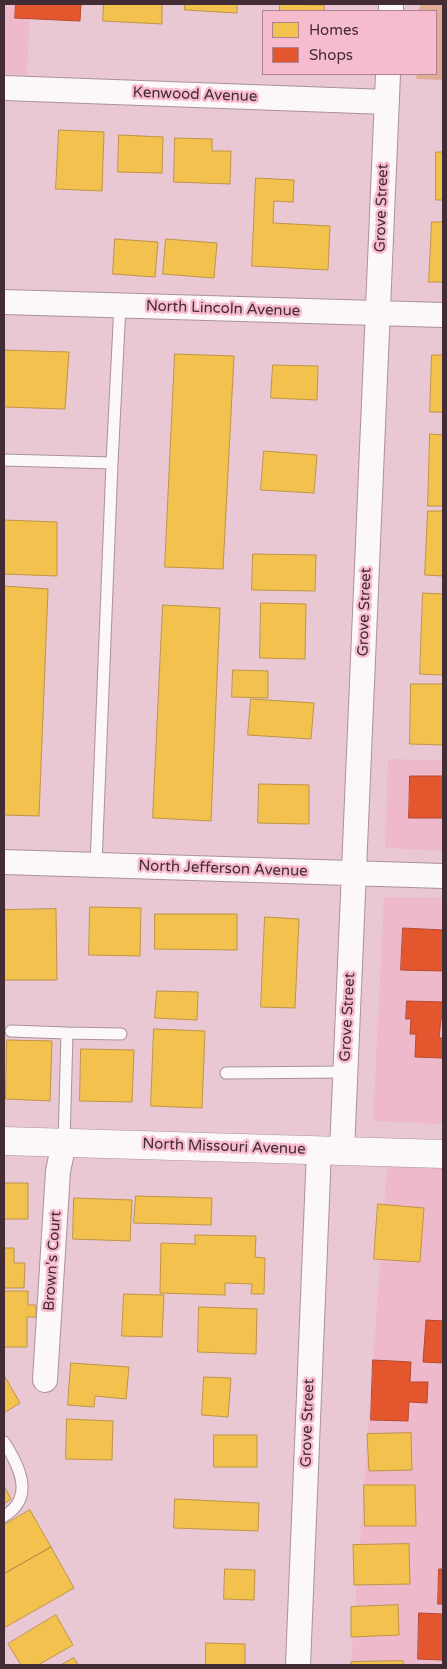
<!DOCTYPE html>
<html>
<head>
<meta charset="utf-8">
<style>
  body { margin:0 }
  #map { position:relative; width:447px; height:1669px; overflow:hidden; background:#e9c8d3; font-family:"Varela Round",sans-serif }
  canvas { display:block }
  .frame { position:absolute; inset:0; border:5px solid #432c34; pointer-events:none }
  .legend { position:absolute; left:262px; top:10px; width:175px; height:65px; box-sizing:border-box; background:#f7bbce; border:1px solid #af8290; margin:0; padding:6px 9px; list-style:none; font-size:15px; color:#432c34 }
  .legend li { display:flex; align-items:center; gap:10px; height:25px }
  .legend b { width:25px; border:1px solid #af8290 }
</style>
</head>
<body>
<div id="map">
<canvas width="447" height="1669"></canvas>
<div class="frame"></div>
<ul class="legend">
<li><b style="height:14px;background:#f2c14e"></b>Homes</li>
<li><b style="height:14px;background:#e4572e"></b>Shops</li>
</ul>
</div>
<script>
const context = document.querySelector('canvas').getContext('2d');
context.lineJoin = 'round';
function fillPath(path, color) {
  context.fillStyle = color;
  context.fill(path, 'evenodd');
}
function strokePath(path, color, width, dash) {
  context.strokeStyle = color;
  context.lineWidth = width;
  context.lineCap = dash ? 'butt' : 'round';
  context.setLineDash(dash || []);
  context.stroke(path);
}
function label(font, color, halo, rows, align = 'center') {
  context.font = font + ' "Varela Round",sans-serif';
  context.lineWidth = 5;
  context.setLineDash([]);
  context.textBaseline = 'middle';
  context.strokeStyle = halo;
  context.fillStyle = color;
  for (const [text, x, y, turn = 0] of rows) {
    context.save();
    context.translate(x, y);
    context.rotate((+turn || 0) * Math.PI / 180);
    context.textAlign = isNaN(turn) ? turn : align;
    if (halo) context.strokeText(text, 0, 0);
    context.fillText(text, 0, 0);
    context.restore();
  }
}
fillPath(new Path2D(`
  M4 4H30L27 75 4 74Z
  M388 759 443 760V851L385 848Z
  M384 897 443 898V1124L373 1121Z
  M387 1166 443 1167V1665H351Z`), '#eebacb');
fillPath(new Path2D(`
  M420 4H443V80L416 79 417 74H436V11H419Z`), '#e0ac96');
const homes = new Path2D(`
  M104 4H162V24L103 21Z
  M185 4H237V13L185 10Z
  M280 4 324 5V11H280Z
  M59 130 104 132 102 191 56 189Z
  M119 135 163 137 162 173 118 172Z
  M175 138 212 139V151H231L230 184 174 182Z
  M436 152H443V200H436Z
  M256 178 294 180 293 202 274 201 273 223 330 226 328 270 252 266Z
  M432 222H443V282H429Z
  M115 239 158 242 155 277 113 274Z
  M166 239 217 243 214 278 163 274Z
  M4 350 69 352 65 409 4 407Z
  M175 354 234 356 223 569 165 567Z
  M432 355H443V412H430Z
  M273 365 318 366 317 400 271 398Z
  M430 434 443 435V506H428Z
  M264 451 317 455 314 493 261 490Z
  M428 511H443V576L425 575Z
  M4 520 57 522V576L4 574Z
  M253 554 316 555 315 591 252 590Z
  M4 586 48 589 39 816 4 815Z
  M423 593 443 594V675L420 674Z
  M261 603 306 604 305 659 260 658Z
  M163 605 220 608 211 821 153 818Z
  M233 670 268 671V698L232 697Z
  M411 684H443V745L410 744Z
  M251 699 314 703 311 739 248 735Z
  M259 784 309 785V824L258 823Z
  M90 907 141 908 140 956 89 955Z
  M56 909 57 980H4V910Z
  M155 914H237V950L155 949Z
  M265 917 299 919 295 1008 261 1007Z
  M157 991 198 992 197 1020 155 1018Z
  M154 1029 205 1031 202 1108 151 1106Z
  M7 1040 52 1041 50 1101 6 1099Z
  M81 1049 134 1050 132 1102 80 1101Z
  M4 1183H28V1219H4Z
  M136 1196 212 1198 211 1225 134 1223Z
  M74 1198 132 1200 130 1241 73 1239Z
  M378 1204 424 1208 420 1262 374 1259Z
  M195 1235 256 1236 255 1257 265 1258 264 1294H251L252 1284 225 1283V1295L160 1293 161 1243 195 1244Z
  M4 1248H14V1263H25L24 1288H4Z
  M4 1291H28V1305H36V1317H27V1347H4Z
  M124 1294 164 1295 162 1337 122 1336Z
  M199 1307 257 1309 256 1354 198 1352Z
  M71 1363 129 1367 126 1399 95 1396 94 1407 68 1405Z
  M4 1375 20 1403 4 1413Z
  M204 1377 231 1378 228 1417 202 1415Z
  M67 1419 113 1421 112 1460 66 1459Z
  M411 1433 412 1470 369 1471 367 1434Z
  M214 1435H257V1467H214Z
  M364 1485H415L416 1526H365Z
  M4 1486 11 1499 4 1504Z
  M175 1499 259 1503 258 1531 174 1528Z
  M30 1510 51 1547 4 1574V1525Z
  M409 1544 410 1584 354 1585 353 1545Z
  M51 1547 74 1588 4 1628V1574Z
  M225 1569 255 1570 254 1600 224 1599Z
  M398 1605 399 1635 351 1637V1607Z
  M56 1615 73 1645 38 1665H21L8 1644Z
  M206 1643 245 1644V1665H206Z
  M74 1658 78 1665H61Z
  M403 1661V1665H351V1662Z`);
fillPath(homes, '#f2c14e');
strokePath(homes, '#be9446', 1);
const shops = new Path2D(`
  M16 4H81L80 21 15 18Z
  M410 776H443V818H409Z
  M403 928 443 930V971L401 970Z
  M407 1001 443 1002V1019H441L439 1038H443V1058L415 1057 416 1034H410L411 1019H406Z
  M443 1315V1363L423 1362 426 1320 443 1321Z
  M373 1360 411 1362 410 1382H428L427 1403 409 1402 408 1421 371 1420Z
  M439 1569H443V1604H438Z
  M419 1613 443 1614V1660L418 1659Z`);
fillPath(shops, '#e4572e');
strokePath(shops, '#b44a30', 1);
const service = new Path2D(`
  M4 460 112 463 96 865
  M112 463 120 305
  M11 1031 67 1033
  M226 1073 345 1072
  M64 1143 67 1033 121 1034
  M4 1442C20 1467 35 1498 4 1516`);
const minor = new Path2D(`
  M391 11V4
  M4 88 387 102
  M4 302 443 315
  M4 862 443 876
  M342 1151 388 74
  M45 1380 58 1171 64 1143
  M298 1665 319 1150`);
const secondary = new Path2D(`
  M4 1141 443 1154`);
strokePath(service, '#aa929a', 13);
strokePath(minor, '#aa929a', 26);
strokePath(secondary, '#aa929a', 29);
strokePath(service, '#fcf7f8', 11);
strokePath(minor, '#fcf7f8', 24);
strokePath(secondary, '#fcf7f8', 28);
label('15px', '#432c34', '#f7bbce', [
  ["Kenwood Avenue",195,95,2],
  ["Grove Street",382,208,-88],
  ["North Lincoln Avenue",223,309,2],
  ["Grove Street",365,612,-88],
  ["North Jefferson Avenue",223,869,2],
  ["Grove Street",348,1017,-87],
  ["North Missouri Avenue",224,1147,2],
  ["Brown's Court",53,1261,-86],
  ["Grove Street",308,1423,-88]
]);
</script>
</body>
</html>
